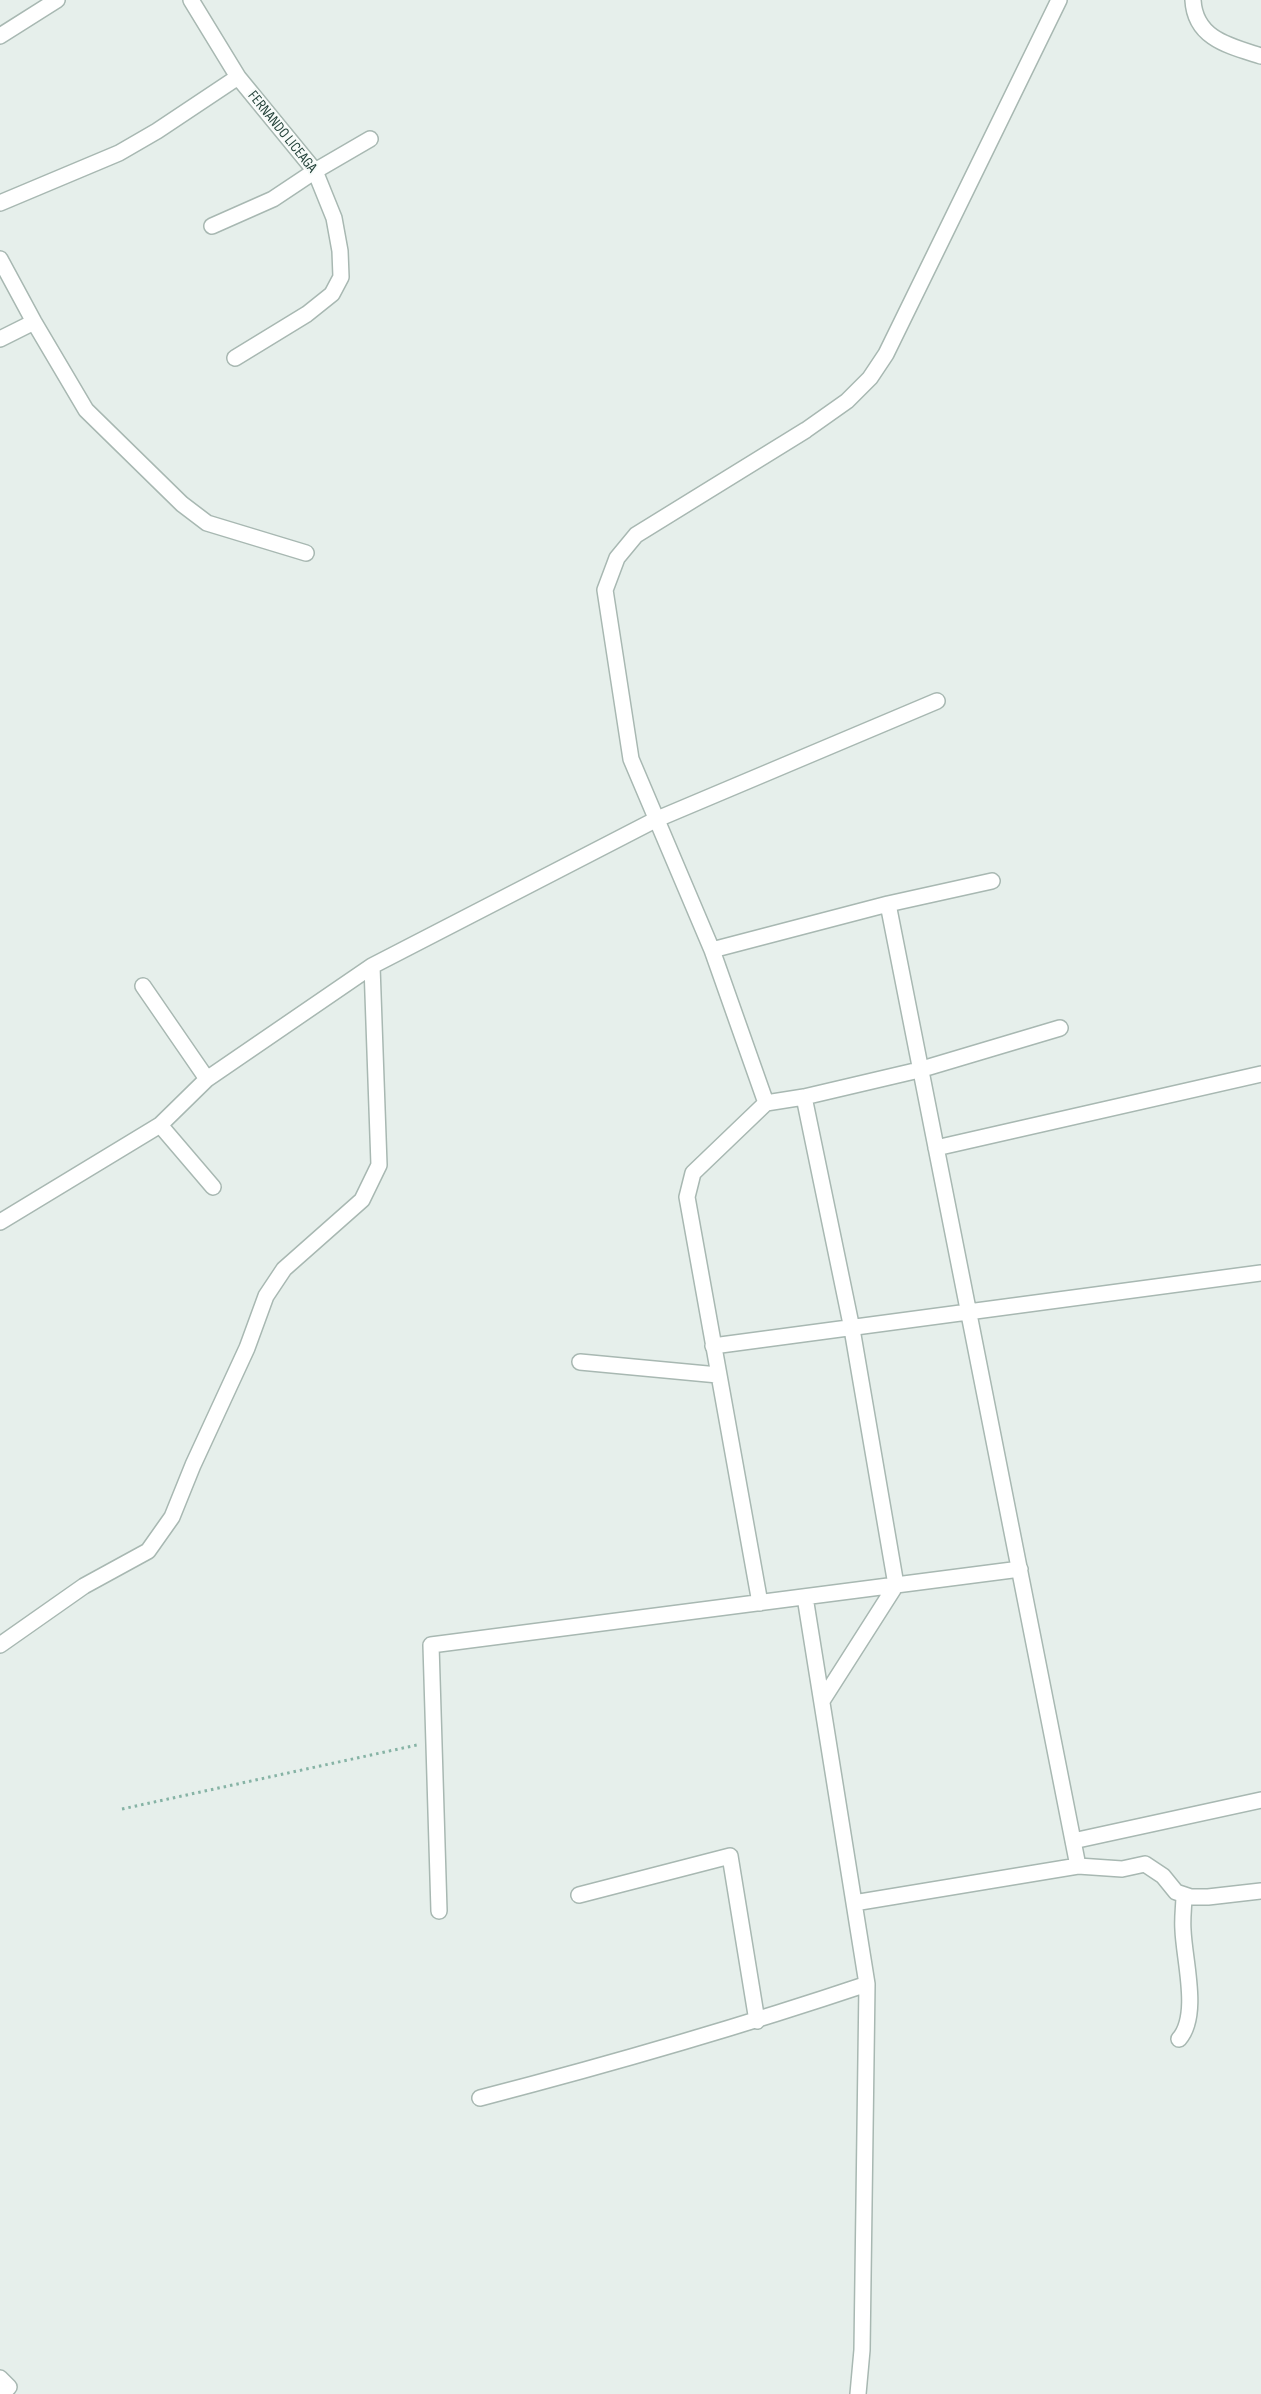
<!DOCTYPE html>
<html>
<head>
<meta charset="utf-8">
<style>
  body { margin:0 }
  canvas { display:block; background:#e6efeb }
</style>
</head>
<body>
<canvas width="1261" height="2394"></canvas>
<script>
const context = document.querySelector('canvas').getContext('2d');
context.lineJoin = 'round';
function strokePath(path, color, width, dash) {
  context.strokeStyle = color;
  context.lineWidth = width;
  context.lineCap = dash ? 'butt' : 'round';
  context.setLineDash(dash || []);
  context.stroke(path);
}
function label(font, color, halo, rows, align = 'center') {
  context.font = font + ' "Sofia Sans Condensed",sans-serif';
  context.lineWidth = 4;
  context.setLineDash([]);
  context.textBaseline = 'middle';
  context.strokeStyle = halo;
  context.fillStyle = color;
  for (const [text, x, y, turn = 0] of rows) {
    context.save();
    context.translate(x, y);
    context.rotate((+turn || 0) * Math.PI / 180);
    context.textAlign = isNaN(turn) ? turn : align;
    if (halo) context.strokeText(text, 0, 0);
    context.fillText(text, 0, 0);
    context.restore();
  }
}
const minor = new Path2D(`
  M191 0 238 77 315 171 334 218 340 251 341 277 332 294 307 314 235 358
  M1193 0C1195 39 1230 46 1261 56
  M0 36 57 0
  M0 203 119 153 157 131 238 77
  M212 226 273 199 315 171 370 139
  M0 259 34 322 86 410 182 504 207 523 306 553
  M0 339 34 322
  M888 904 1078 1866
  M712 950 888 904 992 881
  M143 986 207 1079
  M804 1097 852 1329 896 1585 822 1701
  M766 1103 712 950 631 759 605 590 617 558 636 535 806 430 847 401 870 378 886 354 1059 0
  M160 1125 213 1187
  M936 1148 1261 1074
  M0 1222 160 1125 207 1079 372 966 655 820 937 701
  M713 1346 1261 1273
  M580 1362 718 1375
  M805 1597 867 1984 862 2350 858 2394
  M760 1603 687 1197 693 1173 766 1103 804 1097 919 1070 1060 1028
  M0 1645 84 1586 148 1551 172 1517 193 1465 247 1348 266 1296 284 1269 362 1200 379 1165 372 966
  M1073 1841 1261 1800
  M579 1895 730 1856 757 2021
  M854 1903 1078 1866 1122 1869 1145 1864 1163 1876 1176 1892 1191 1897H1208L1261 1891
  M439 1911 431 1645 1020 1569
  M1179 2039C1200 2015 1184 1960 1183 1930 1182 1918 1184 1906 1184 1895
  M480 2098C611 2064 739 2027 867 1984
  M0 2378 9 2387 2 2394`);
strokePath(minor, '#a8b8b2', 18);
strokePath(new Path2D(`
  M122 1809 417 1745`), '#86b3a5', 3, [2.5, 4]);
strokePath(minor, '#fff', 15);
label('15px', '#24423a', '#f7fbf9', [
  ["FERNANDO LICEAGA",282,132,51]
]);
</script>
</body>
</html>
